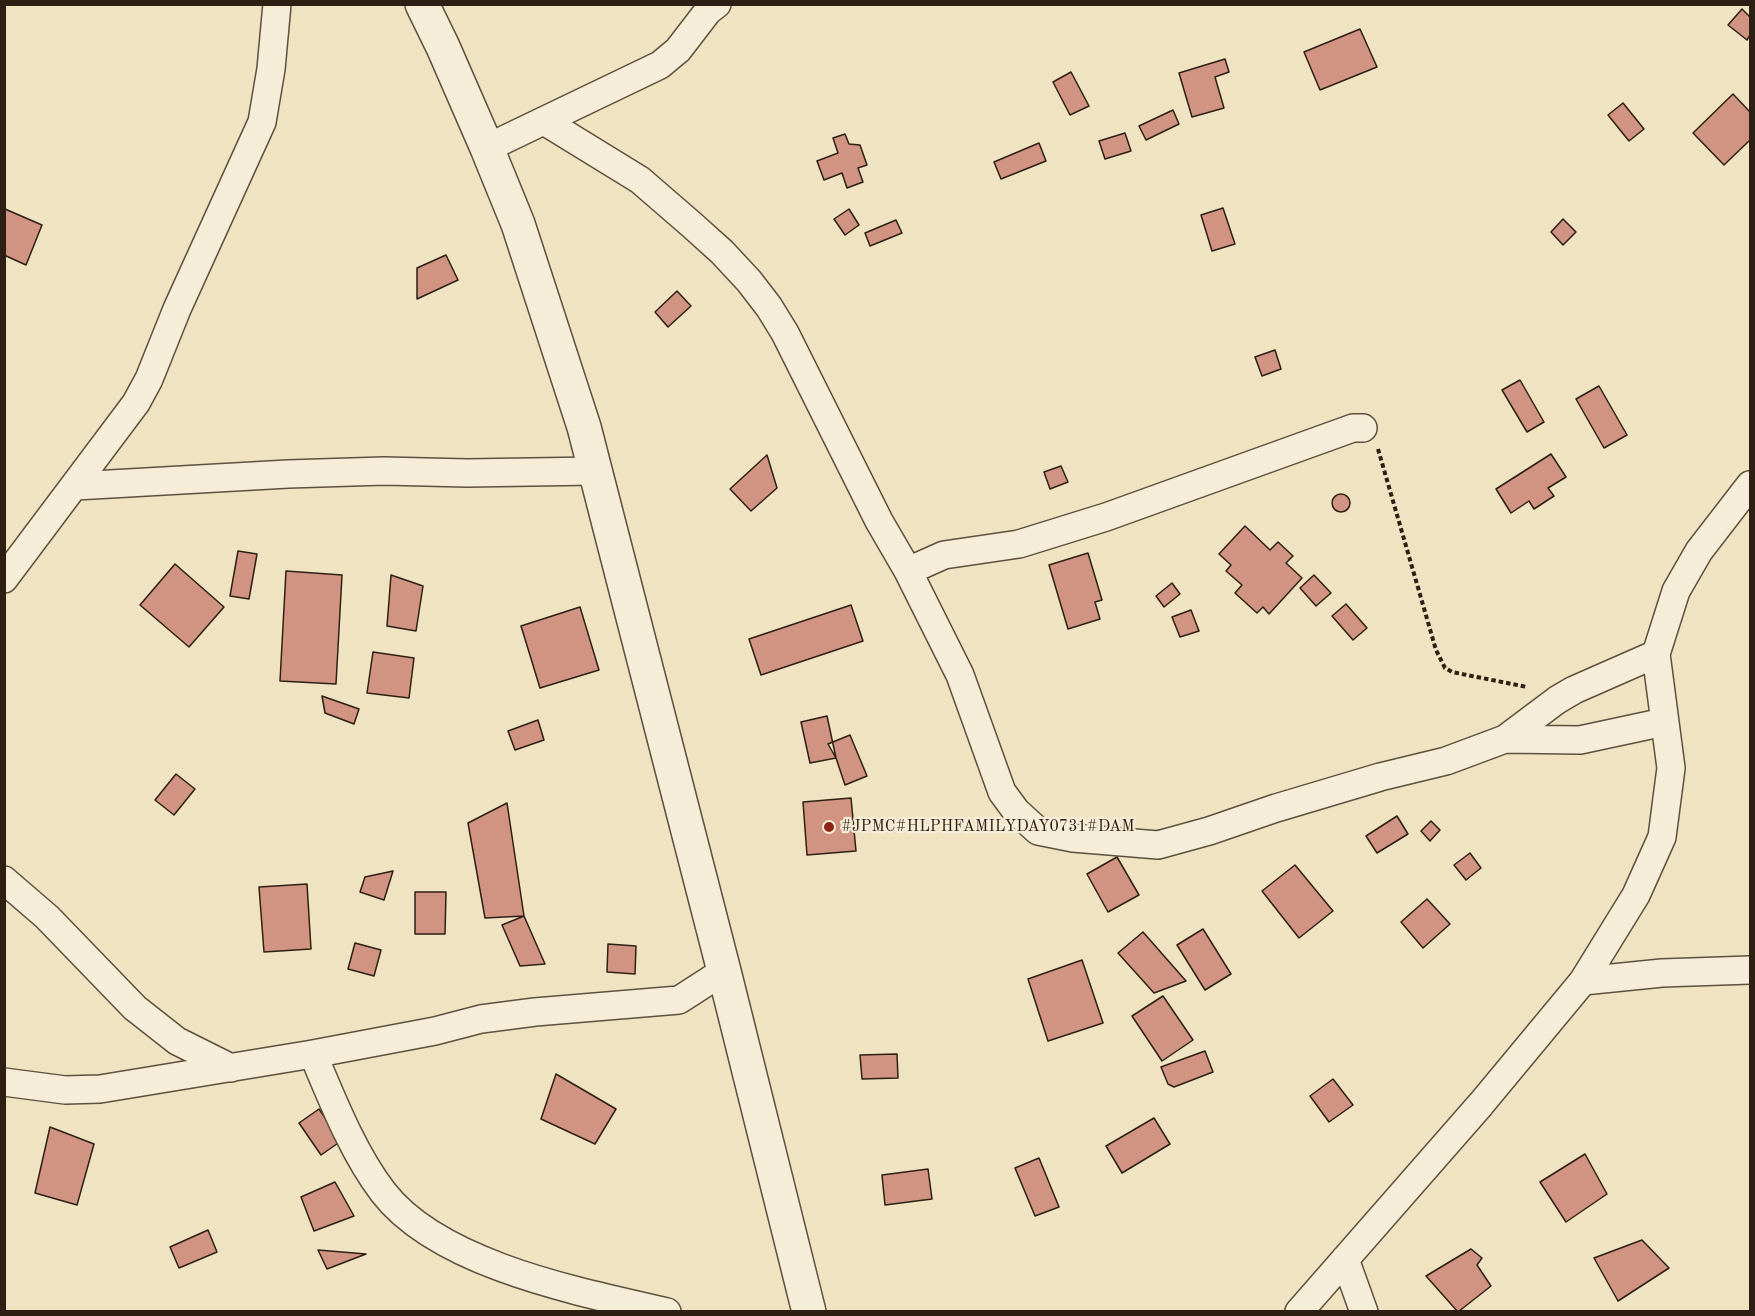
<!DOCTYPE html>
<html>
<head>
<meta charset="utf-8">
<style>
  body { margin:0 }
  #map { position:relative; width:1755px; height:1316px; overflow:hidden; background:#efe3c1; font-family:"Old Standard TT",serif }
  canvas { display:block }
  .frame { position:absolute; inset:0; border:6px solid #2e1f13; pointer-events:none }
</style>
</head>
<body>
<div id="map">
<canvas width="1755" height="1316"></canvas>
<div class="frame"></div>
</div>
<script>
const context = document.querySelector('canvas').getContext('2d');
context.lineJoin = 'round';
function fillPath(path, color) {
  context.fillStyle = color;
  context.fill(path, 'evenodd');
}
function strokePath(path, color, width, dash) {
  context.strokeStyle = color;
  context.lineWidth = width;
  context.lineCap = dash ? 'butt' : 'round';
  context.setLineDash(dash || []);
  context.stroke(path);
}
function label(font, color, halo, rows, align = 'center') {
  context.font = font + ' "Old Standard TT",serif';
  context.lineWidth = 4.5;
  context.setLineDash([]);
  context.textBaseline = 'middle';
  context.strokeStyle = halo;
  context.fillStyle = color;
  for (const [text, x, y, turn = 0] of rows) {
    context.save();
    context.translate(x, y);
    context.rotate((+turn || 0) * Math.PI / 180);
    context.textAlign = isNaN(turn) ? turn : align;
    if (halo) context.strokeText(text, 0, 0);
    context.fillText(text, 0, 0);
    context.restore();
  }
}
const building = new Path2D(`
  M1742 9 1750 17V35L1747 40 1728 25Z
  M1360 29 1377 67 1320 90 1304 52Z
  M1225 59 1229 72 1215 77 1224 108 1192 117 1179 73Z
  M1071 72 1089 106 1070 115 1053 82Z
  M1733 94 1750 112V140L1724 165 1693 133Z
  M1623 103 1644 129 1629 141 1608 115Z
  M1173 110 1179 124 1146 140 1139 126Z
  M1125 133 1131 151 1105 159 1099 141Z
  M845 134 849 144 860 145 867 165 858 168 863 182 847 188 842 173 824 180 817 161 838 153 833 138Z
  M1039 143 1046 161 1001 179 994 162Z
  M1223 208 1235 244 1212 251 1201 215Z
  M5 209 42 225 26 265 4 255Z
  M849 209 859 225 845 235 834 219Z
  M1563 219 1576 232 1563 245 1551 232Z
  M896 220 902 233 870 246 865 233Z
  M446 255 458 280 417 299V268Z
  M677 291 691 306 668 327 655 312Z
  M1275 350 1281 369 1262 376 1255 357Z
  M1520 380 1544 422 1527 432 1502 390Z
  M1599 386 1627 435 1604 448 1576 399Z
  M1551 454 1566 477 1548 488 1554 496 1534 509 1529 501 1511 513 1496 489Z
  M767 455 777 488 751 511 730 489Z
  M1061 466 1068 482 1050 489 1044 472Z
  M1332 503a9 9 0 1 1 18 0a9 9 0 1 1-18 0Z
  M1245 526 1270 550 1278 542 1293 556 1286 563 1302 578 1269 614 1263 607 1257 613 1235 593 1242 585 1226 571 1231 565 1219 554Z
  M238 551 257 554 249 599 230 596Z
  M1088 553 1102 600 1095 602 1100 619 1068 629 1049 565Z
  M175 564 224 607 189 647 140 605Z
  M286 571 342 575 336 684 280 681Z
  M391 575 423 586 416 631 387 626Z
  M1314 575 1331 593 1316 606 1300 588Z
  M1172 583 1180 594 1164 607 1156 596Z
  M1346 604 1367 628 1353 640 1332 616Z
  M851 605 863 641 761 675 749 639Z
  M580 607 599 670 540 688 521 626Z
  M1191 610 1199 631 1180 637 1172 617Z
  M373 652 414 658 409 698 367 693Z
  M322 696 359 709 354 724 325 713Z
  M827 716 836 758 810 763 801 722Z
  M538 720 544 740 515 750 508 731Z
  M850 735 867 776 845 785 836 758 828 744Z
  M176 774 195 789 174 815 155 800Z
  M851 798 856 851 807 855 803 802Z
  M507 803 524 916 485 918 468 823Z
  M1397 816 1408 834 1377 853 1366 836Z
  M1431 821 1440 830 1430 841 1421 831Z
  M1470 853 1481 868 1466 880 1454 865Z
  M1117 857 1139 895 1108 912 1087 874Z
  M1295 865 1333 911 1299 938 1262 891Z
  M393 871 384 900 360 892 365 877Z
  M307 884 311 949 264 952 259 887Z
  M415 892H446L445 934H415Z
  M1427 899 1450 924 1423 948 1401 922Z
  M524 916 545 964 520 966 502 925Z
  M1203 929 1231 974 1205 990 1177 945Z
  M1143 932 1186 981 1154 993 1118 953Z
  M355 943 381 950 374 976 348 969Z
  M608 944 636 946 635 974 607 972Z
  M1082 960 1103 1023 1048 1041 1028 979Z
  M1163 996 1193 1040 1162 1061 1132 1016Z
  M1205 1051 1213 1072 1174 1087 1168 1084 1161 1067Z
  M897 1054 898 1078 862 1079 860 1055Z
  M556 1074 616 1109 595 1144 541 1119Z
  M1333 1079 1353 1105 1329 1122 1310 1096Z
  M319 1109 341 1141 321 1155 299 1123Z
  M1154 1118 1170 1144 1122 1173 1106 1146Z
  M50 1127 94 1144 77 1205 35 1193Z
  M1585 1154 1607 1194 1566 1222 1540 1182Z
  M1039 1158 1059 1207 1035 1216 1015 1168Z
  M928 1169 932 1199 885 1205 882 1175Z
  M335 1182 354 1216 314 1231 301 1197Z
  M208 1230 217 1252 179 1268 170 1247Z
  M1642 1240 1669 1268 1618 1301 1594 1258Z
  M1471 1249 1482 1258 1477 1265 1491 1286 1458 1312 1426 1276Z
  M318 1250 366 1254 327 1269Z`);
fillPath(building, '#d19483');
strokePath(building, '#2e1f13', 1.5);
const minor = new Path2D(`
  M544 121 640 180 692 225 722 252 749 281 769 307 785 333 879 521 908 571 960 675 1002 792 1016 811 1038 831 1073 838 1158 845 1209 831 1276 808 1380 777 1446 761 1505 739 1580 740 1664 722
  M487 148 660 65 678 50 708 11 717 4
  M75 486 288 474 384 471 467 473 595 471
  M908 571 944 555 1019 544 1106 517 1353 428H1363
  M4 579 136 403 149 379 177 309 262 122 271 69 277 4
  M1505 739 1557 700 1574 690 1656 654
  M4 880 47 917 135 1008 177 1041 231 1068
  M1583 981 1662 973 1750 970
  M313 1054C332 1099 353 1153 383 1192 439 1265 580 1292 667 1312
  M4 1082 65 1090 100 1089 313 1054 435 1031 481 1019 535 1012 679 1000 724 971
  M1345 1259 1364 1312
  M1299 1312 1481 1104 1583 981 1636 895 1662 837 1671 768 1656 654 1676 591 1699 551 1750 485`);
const tertiary = new Path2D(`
  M422 4 443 47 487 148 518 224 584 427 724 971 809 1312`);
strokePath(minor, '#5e503e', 30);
strokePath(tertiary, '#5e503e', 36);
strokePath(new Path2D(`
  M1378 449 1436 650 1445 668 1452 672 1527 687`), '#2e1f13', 4, [4.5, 3]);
strokePath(minor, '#f5edd7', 27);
strokePath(tertiary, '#f5edd7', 33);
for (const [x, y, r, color] of [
  [829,827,6,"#8f2418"]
]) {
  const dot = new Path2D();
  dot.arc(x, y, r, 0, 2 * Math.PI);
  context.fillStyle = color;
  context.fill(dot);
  strokePath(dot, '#f5edd7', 2);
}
label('16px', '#2e1f13', '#f5edd7', [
  ["#JPMC#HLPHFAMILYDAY0731#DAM",841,827]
], 'left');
</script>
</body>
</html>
